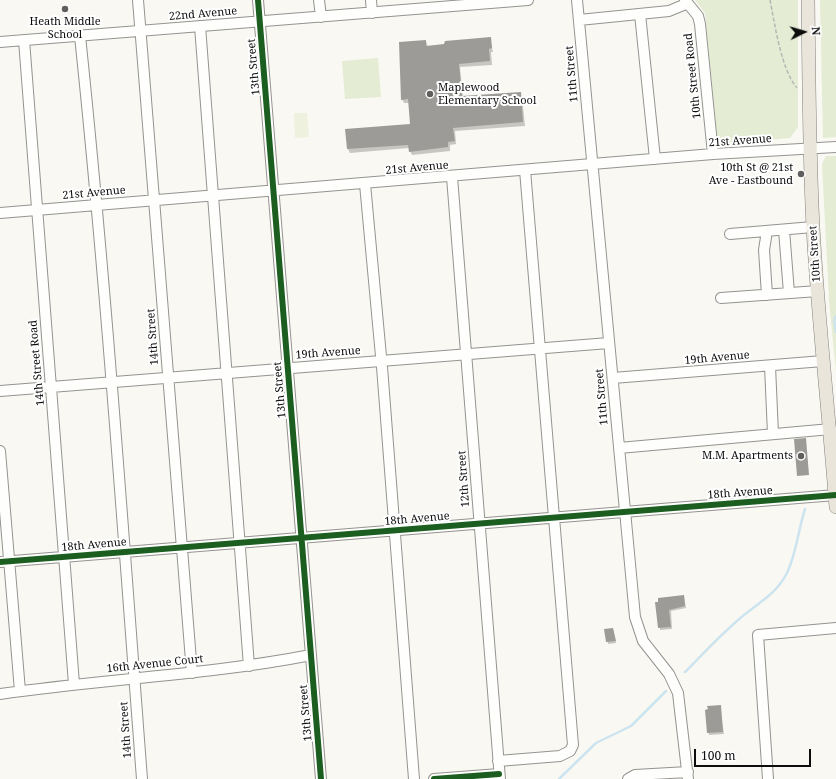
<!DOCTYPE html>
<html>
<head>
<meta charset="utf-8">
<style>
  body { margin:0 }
  #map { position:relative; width:836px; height:779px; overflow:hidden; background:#faf8f2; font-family:"Noto Serif",serif }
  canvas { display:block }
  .north { position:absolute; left:784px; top:12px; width:40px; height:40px; -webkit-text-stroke:3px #fff; paint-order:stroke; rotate:85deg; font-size:11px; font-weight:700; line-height:16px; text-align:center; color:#0d0d0d }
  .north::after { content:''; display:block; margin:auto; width:14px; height:18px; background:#0d0d0d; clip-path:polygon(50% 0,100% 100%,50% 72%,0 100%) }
  .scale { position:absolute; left:694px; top:749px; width:117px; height:18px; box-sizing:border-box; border:2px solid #0d0d0d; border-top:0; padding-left:5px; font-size:12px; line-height:14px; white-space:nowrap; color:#0d0d0d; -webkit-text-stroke:3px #fff; paint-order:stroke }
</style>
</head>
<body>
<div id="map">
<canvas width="836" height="779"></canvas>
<div class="north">N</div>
<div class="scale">100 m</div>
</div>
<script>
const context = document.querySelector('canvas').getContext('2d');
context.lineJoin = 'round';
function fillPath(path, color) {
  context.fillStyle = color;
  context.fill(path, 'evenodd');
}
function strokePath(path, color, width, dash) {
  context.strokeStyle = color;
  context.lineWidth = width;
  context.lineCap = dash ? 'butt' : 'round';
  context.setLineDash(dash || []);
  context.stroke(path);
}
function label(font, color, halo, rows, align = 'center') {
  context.font = font + ' "Noto Serif",serif';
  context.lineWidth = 4;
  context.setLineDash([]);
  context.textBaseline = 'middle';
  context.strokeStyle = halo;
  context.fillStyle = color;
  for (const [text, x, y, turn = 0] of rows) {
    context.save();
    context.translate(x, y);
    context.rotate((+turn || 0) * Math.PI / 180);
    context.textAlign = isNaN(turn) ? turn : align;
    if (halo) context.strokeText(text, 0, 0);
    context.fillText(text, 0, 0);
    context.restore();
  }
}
fillPath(new Path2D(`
  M695 0H798V127L790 138 727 143 720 141 717 136 705 13Z
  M820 0H836V137L823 138Z
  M378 58 381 97 345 99 342 61Z
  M826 156H836V372L829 300 822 164Z`), '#e4ecd4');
fillPath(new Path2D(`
  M294 113H307L309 137 295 138Z`), '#edf1de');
fillPath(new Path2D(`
  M490 38 493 52H491L492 65 460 67 463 97 520 93 522 97 525 126 455 131 456 144 450 145V151L412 155 409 148 350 153 348 149 346 130 411 125 409 103H404L402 99 426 41 428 47Z
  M684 596 686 608 671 611 672 629 660 630 659 603Z
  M606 629H613L616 643 608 644Z
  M720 706 724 734 709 735 706 711Z`), '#0003');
strokePath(new Path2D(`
  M836 316 834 320 836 332
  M685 672C704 653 723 632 744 615 761 601 776 594 787 573 797 552 798 530 805 509
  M559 779 596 743 631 726 666 691`), '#cce4f0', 2.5);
fillPath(new Path2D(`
  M491 37 492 48 489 49 490 61 459 64 462 96 521 92 523 122 453 128 455 141 448 142V147L409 152 408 145 347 149 345 129 410 124 408 99 401 100 399 42 426 40V46L444 44 445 41Z
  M806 438 809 475 797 476 794 439Z
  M684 595 685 606 669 610 671 627 658 628 655 602H658V598Z
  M613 628 616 641 606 642 604 629Z
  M721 705 723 732 707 733 705 710 708 709 707 706Z`), '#9d9b97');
const minor = new Path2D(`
  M138 0 192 673
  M258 0 321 779
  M319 0 321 17
  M371 0 372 13
  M577 0 635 617 643 641 669 674 678 693 688 779
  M685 0 698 16 700 24 713 154
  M640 14 655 159
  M579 20 669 11 686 4
  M200 26 249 666
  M80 36C106 283 123 531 142 779
  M24 40 74 684
  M0 42 528 0
  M452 177 500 779
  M365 184 382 367 414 779
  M0 213 713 154 836 147
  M784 230 789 293
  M767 231 764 250 767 295
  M730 234 813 227
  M721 298 818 291
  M770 366 773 434
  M613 378 823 361
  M0 391 609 343
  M619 448 831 429
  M0 451 20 691
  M0 562 836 495
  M0 694C104 679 208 675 311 655
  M498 761 560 756 570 751 573 745 525 170
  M434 779 499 774
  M628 779 635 775 688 772
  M768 779 758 635 836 628`);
const major = new Path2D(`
  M808 0C809 76 809 151 813 227 818 320 829 414 836 507`);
strokePath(minor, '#949390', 12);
strokePath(major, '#81807d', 14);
strokePath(new Path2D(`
  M770 0C775 25 781 69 797 88`), '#b8b7b6', 1.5, [4, 2]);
strokePath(minor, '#fefefd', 10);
strokePath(major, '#eae5da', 13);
strokePath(new Path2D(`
  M258 0 321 779
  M0 562 836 495
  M434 779 499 774`), '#1b5e20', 6);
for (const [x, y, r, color] of [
  [65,9,4,"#605f5d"],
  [430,94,4,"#605f5d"],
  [801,174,4,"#605f5d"],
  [801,456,4,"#605f5d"]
]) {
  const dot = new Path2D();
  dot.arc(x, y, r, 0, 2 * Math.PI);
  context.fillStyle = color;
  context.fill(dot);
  strokePath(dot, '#fff', 1.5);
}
label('11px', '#0d0d0d', '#fff', [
  ["22nd Avenue",203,14,-5],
  ["13th Street",254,67,-95],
  ["11th Street",572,74,-95],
  ["10th Street Road",693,76,-96],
  ["21st Avenue",740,141,-4],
  ["21st Avenue",417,168,-5],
  ["21st Avenue",94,193,-5],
  ["10th Street",815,254,-94],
  ["14th Street",153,337,-94],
  ["19th Avenue",328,353,-4],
  ["19th Avenue",717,358,-5],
  ["14th Street Road",37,363,-95],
  ["13th Street",280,390,-95],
  ["11th Street",602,397,-95],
  ["12th Street",464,479,-94],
  ["18th Avenue",740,493,-4],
  ["18th Avenue",417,519,-5],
  ["18th Avenue",94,545,-5],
  ["16th Avenue Court",155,664,-6],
  ["13th Street",306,713,-95],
  ["14th Street",126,730,-94]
]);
label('11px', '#0d0d0d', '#fff', [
  ["Heath Middle",65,22,"center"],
  ["School",65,35,"center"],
  ["Maplewood",438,88,"left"],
  ["Elementary School",438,101,"left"],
  ["10th St @ 21st",793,168],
  ["Ave - Eastbound",793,181],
  ["M.M. Apartments",793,456]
], 'right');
</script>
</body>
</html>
